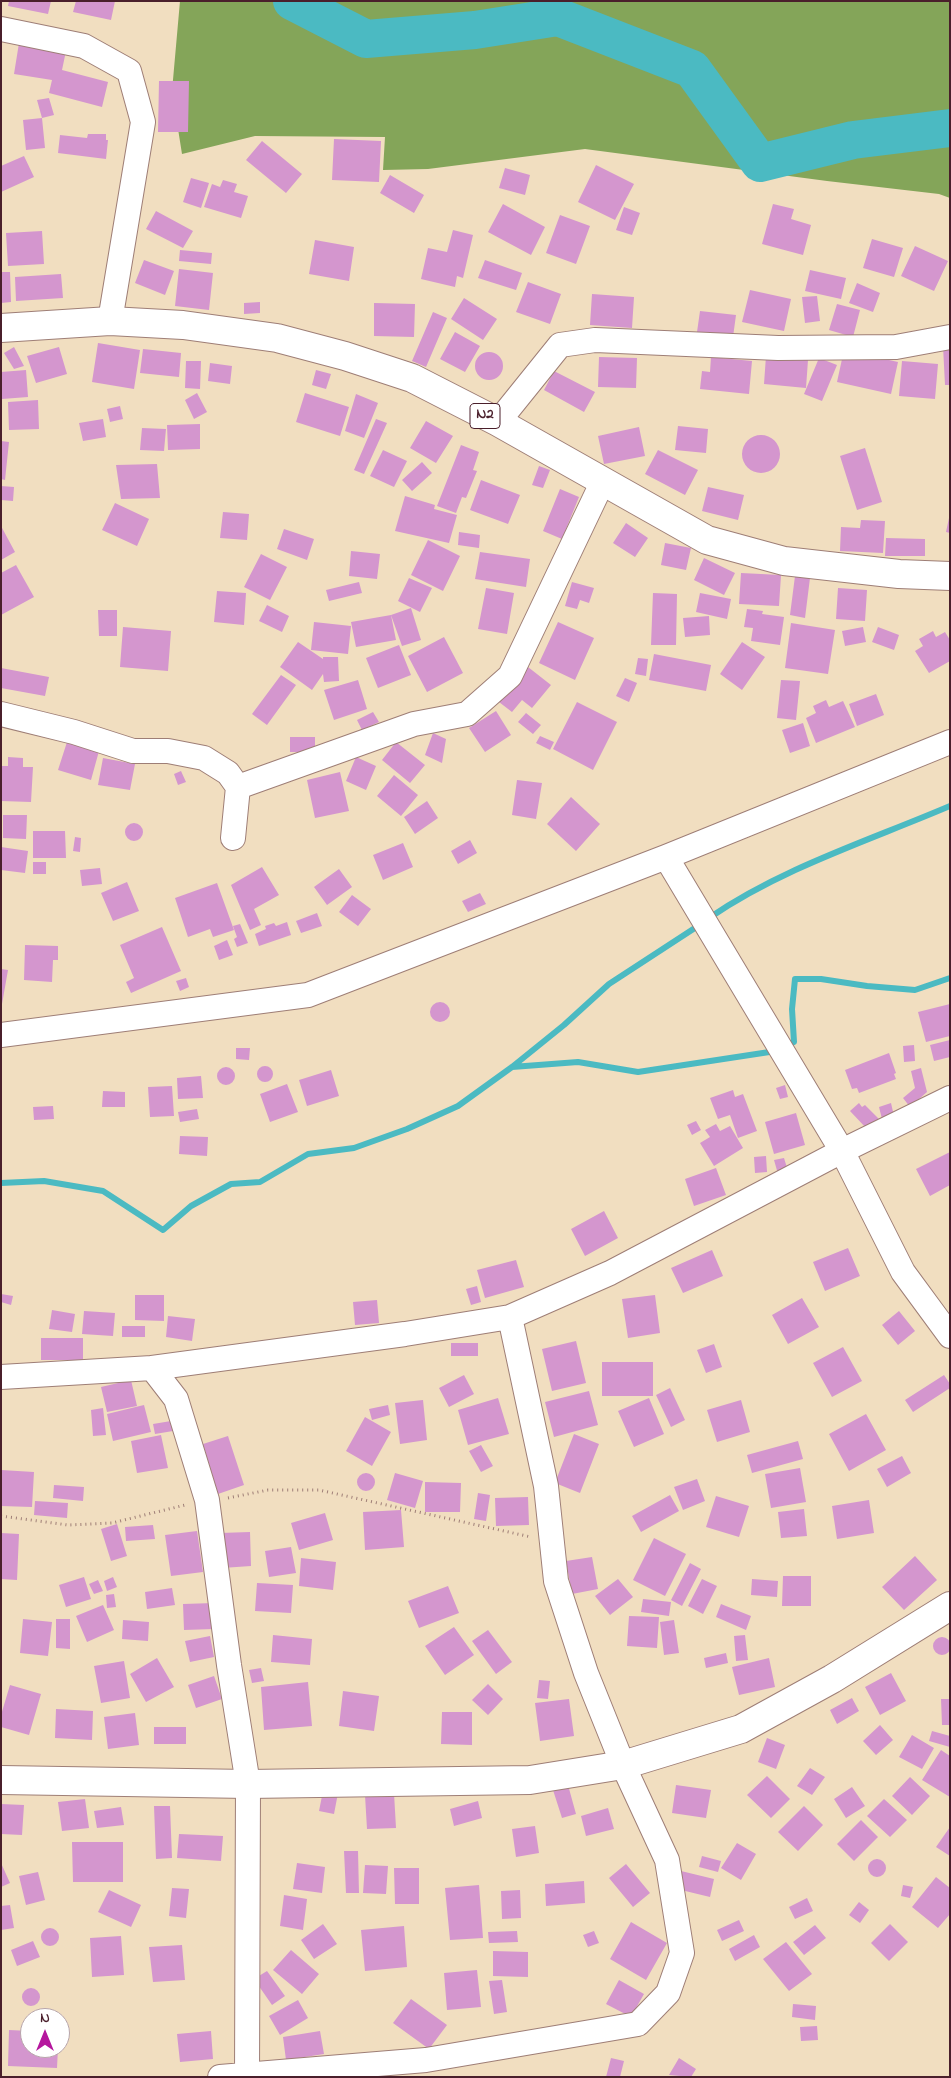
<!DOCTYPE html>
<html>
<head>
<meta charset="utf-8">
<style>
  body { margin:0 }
  #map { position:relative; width:951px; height:2078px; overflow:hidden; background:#f1dec0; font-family:"Indie Flower",sans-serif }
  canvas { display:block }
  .frame { position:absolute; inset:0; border:2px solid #4a1f2b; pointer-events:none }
  .north { position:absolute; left:20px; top:2008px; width:50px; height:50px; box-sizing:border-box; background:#fff; border:1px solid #b7a5aa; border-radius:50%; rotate:0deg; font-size:14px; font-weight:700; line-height:20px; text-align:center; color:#4a1f2b }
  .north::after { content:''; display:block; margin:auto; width:18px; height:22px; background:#b5179e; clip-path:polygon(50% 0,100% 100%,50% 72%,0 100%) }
</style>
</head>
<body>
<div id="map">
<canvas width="951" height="2078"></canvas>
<div class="frame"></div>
<div class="north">N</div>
</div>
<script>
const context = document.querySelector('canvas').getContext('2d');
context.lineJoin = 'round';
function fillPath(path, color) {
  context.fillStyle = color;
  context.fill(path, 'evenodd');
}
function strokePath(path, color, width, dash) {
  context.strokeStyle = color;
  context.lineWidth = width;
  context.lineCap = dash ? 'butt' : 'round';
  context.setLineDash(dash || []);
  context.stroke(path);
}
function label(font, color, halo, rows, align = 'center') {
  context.font = font + ' "Indie Flower",sans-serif';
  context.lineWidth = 4;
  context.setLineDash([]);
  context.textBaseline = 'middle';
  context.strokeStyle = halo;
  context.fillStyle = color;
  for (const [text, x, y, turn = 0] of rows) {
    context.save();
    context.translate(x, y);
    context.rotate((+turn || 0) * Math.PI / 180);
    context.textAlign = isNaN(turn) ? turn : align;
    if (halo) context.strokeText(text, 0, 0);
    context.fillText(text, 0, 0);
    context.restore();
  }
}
fillPath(new Path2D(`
  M180 1H950V198L939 194 827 181 585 149 428 169 383 170 385 137 255 136 182 154 172 91Z`), '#84a559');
strokePath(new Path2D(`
  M709 918C782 868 868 841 950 806
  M785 1047 794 1042 792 1009 795 979H821L867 986 915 990 950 978
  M512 1067 578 1062 638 1072 776 1051
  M1 1183 44 1181 103 1191 163 1230 191 1206 231 1184 260 1182 308 1154 354 1148 407 1129 458 1106 512 1067 564 1025 609 984 701 924`), '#4bbac2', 6);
strokePath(new Path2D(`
  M292 1 366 39 475 30 558 17 692 69 760 163 853 140 950 128`), '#4bbac2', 38);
fillPath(new Path2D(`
  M9 1H51L48 14 8 6Z
  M76 1H115L111 20 73 12Z
  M19 43 66 51 62 70 108 82 102 107 49 93 52 80 14 74Z
  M159 81H189L188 132H158Z
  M49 98 54 115 42 118 37 100Z
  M42 118 45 148 26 150 23 120Z
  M88 134H106V140H108L106 159 58 153 60 135 87 138Z
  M334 139 381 141 379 182 332 180Z
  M262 141 302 174 286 193 246 160Z
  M24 156 34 177 1 192V166Z
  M596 165 634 184 615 220 578 202Z
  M505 168 530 175 525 195 499 188Z
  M390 175 424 195 414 213 380 193Z
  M191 178 209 183 201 208 183 202Z
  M223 180 237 184 234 192 248 196 241 218 204 207 212 184 220 187Z
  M503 204 545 227 531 255 488 232Z
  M773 204 794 209 791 219 811 225 803 255 762 244Z
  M624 207 640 213 632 235 616 230Z
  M156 211 193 231 183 248 146 229Z
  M560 215 590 226 576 264 546 253Z
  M453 230 473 235 463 278 457 276 455 287 421 279 428 248 447 252Z
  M42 231 44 264 8 266 6 233Z
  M872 239 903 248 894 277 863 268Z
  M315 240 354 247 349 281 309 274Z
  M915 246 948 261 934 291 901 276Z
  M180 250 212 253 211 264 179 261Z
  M144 260 174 271 165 295 135 283Z
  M485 260 522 273 516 290 478 278Z
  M179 269 213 273 209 310 175 306Z
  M810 270 846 278 841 299 805 291Z
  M1 272H10L11 302 1 303Z
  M61 274 63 298 16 301 15 277Z
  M528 282 561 294 550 324 516 312Z
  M857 283 880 293 873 312 849 303Z
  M750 290 791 299 784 331 742 322Z
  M592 294 634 297 632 328 590 325Z
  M817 296 820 321 805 323 802 297Z
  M464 298 497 319 483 340 451 319Z
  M260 302V313L244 314V303Z
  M374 303 415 304 414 337 374 336Z
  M837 304 860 310 853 337 829 330Z
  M700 311 736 315 733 337 697 332Z
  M433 312 447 318 426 367 412 361Z
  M455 332 480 346 465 372 440 359Z
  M98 343 140 350 134 389 92 382Z
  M943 346H950V385H945Z
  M14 347 24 366 14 369 4 353Z
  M59 347 67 374 36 383 27 356Z
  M143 349 181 353 179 377 140 373Z
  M844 350 898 362 891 394 837 382Z
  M475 366a14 14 0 1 1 28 0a14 14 0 1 1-28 0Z
  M766 356 808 360 806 388 764 384Z
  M599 357 637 358 636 388 598 387Z
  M711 357 752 361 749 394 700 389 702 371 710 372Z
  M819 358 837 365 822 401 804 394Z
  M186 361H201L200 389 185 388Z
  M902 361 938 364 935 399 899 396Z
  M210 363 232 366 230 384 208 381Z
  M26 370 28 397 2 399 1 372Z
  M316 370 331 374 326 389 312 385Z
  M554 371 595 392 584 412 544 390Z
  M197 393 207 412 194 419 185 400Z
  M305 393 349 407 340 436 296 422Z
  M356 394 378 403 364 438 345 431Z
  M38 400 39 429 9 430 8 402Z
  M120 406 123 419 110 422 107 409Z
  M103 419 106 437 83 441 79 423Z
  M376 419 387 423 364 474 354 470Z
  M426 421 453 436 436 463 410 448Z
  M200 424V449L168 450 167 425Z
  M678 426 708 429 706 453 675 450Z
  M639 427 645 456 604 464 598 436Z
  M142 428 166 429 164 451 140 450Z
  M742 454a19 19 0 1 1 38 0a19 19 0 1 1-38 0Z
  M1 441 9 442 5 480 1 479Z
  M461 445 479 452 473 470 477 471 466 498 462 497 456 513 437 506Z
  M865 448 882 502 857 510 840 456Z
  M383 450 407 461 394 487 370 476Z
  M658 450 698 470 685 495 645 474Z
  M422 462 432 473 412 491 402 480Z
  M157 464 160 498 121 499 116 465Z
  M539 466 550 470 543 488 532 485Z
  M481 480 520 495 508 524 470 510Z
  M1 486 14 487 13 501 1 500Z
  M708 487 744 495 738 520 702 511Z
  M560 489 579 497 562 539 543 531Z
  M405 496 435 505 434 509 457 515 449 543 395 531Z
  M115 503 149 519 137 546 102 530Z
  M223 512 249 514 247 540 220 538Z
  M949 518H950V533L946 532Z
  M861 520 885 521 883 553 840 551 841 527 860 528Z
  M626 523 648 538 635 557 613 543Z
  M1 526 15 552 1 560Z
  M284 529 314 539 307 560 277 549Z
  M459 532 480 535 479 548 458 545Z
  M886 538 925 539V556H885Z
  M428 540 460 556 443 591 411 575Z
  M665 543 691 548 686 570 661 565Z
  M351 551 380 554 377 579 349 576Z
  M480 552 530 559 526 587 475 579Z
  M261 554 287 567 270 600 244 587Z
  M704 558 735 573 724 595 694 580Z
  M16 565 34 597 1 615V573Z
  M741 573 781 575 779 606 739 604Z
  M795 576 810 578 805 618 790 615Z
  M409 578 432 588 420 612 398 601Z
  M359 582 362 593 329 601 326 590Z
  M572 582 594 588 589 603 580 600 577 609 565 606Z
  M486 588 514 593 507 634 478 629Z
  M838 588 867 590 865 621 836 619Z
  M217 591 246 593 244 625 214 622Z
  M653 593 677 594 676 645H651Z
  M700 593 731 599 727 619 696 612Z
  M267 605 289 616 282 632 259 621Z
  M411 608 421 640 402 646 391 615Z
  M747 609 763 611 762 614 784 617 780 645 751 641 753 628 744 627Z
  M98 610H117V636H99Z
  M391 615 396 640 356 647 351 622Z
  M709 616 710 635 685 637 683 618Z
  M314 622 351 626 348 654 311 650Z
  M558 622 594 638 575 680 539 663Z
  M791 623 835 630 828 674 785 668Z
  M123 627 171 631 168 671 120 667Z
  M863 627 866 642 845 646 842 631Z
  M878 627 899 635 894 650 872 642Z
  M933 631 936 637 945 632 950 640V661L929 673 915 651 923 646 919 639Z
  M444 637 463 673 427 692 408 656Z
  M298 642 323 659V657H338L339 681 324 682 323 674 312 690 280 667Z
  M742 642 765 657 742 690 720 674Z
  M399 645 411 675 378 688 366 658Z
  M654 654 711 665 706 691 649 680Z
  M638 658 648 659 646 676 635 674Z
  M528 667 551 685 532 708 522 700 512 712 499 702Z
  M1 668 49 677 45 696 1 688Z
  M281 675 296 685 267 725 252 714Z
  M625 678 637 683 629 702 616 696Z
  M358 680 367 709 334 720 324 690Z
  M781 680 800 681 796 720 777 718Z
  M876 694 884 715 857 726 849 704Z
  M826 700 829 707 843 701 855 727 816 743 806 718 816 713 813 706Z
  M577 702 617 722 593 770 553 749Z
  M496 711 511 735 485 752 469 728Z
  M373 712 379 722 362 730 357 720Z
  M526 713 541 725 533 734 518 722Z
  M803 723 810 746 790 753 782 730Z
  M433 733 446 739 442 763 425 755Z
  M540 736 554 742 550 750 536 743Z
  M290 737H315V752H290Z
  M67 742 99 751 91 780 58 770Z
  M396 742 425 765 410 783 382 760Z
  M8 757 23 758V767H33L31 802 1 801V766H8Z
  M356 757 376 766 366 790 346 781Z
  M103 758 135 764 130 790 98 785Z
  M181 771 186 782 178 785 174 774Z
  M340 772 349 811 315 818 307 780Z
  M394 775 418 795 401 816 377 796Z
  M517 780 542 783 536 819 512 815Z
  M571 797 600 824 576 851 547 824Z
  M427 801 438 818 415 834 404 817Z
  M3 815H27L26 839 3 838Z
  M125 832a9 9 0 1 1 18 0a9 9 0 1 1-18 0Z
  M33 831H65L66 858H33Z
  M75 837 81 838 80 852 73 851Z
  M470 840 477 853 458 864 451 851Z
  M403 843 413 867 383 880 373 855Z
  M1 847 28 851 25 873 1 870Z
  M33 862H46V874H33Z
  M262 867 279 895 254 909 261 925 250 930 231 885Z
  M100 868 102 884 82 886 80 870Z
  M339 869 352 887 327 905 314 887Z
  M127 882 139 911 113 921 101 893Z
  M217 883 234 930 213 937 210 929 188 937 175 898Z
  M480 893 486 904 468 912 462 901Z
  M352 895 371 909 358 926 339 912Z
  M317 913 322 926 301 933 296 921Z
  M287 922 291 935 259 946 255 934 266 929 265 926 274 923 276 926Z
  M240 924 248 943 237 947 234 939 237 937 233 926Z
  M162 927 181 971 131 993 126 982 134 978 120 945Z
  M227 940 233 955 219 960 214 946Z
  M25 945 58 946V960H53L52 982 24 980Z
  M1 969 8 970 2 1004H1Z
  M186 978 189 987 180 991 176 981Z
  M430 1012a10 10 0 1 1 20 0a10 10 0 1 1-20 0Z
  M950 1004V1036L926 1042 918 1012Z
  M950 1040V1057L934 1061 930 1045Z
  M914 1045 915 1061 904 1062 903 1046Z
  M236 1048H250L249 1060 236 1059Z
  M889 1053 896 1073 894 1074 896 1079 859 1093 857 1088 852 1089 845 1070Z
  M257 1074a8 8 0 1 1 16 0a8 8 0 1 1-16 0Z
  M217 1076a9 9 0 1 1 18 0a9 9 0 1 1-18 0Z
  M921 1068 927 1092 910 1107 903 1098 915 1088 911 1071Z
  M331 1070 339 1096 307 1106 299 1080Z
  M201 1076 203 1098 178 1099 177 1078Z
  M287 1084 298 1112 270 1122 260 1094Z
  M785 1085 788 1097 780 1099 776 1088Z
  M172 1086 174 1116 150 1117 148 1087Z
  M733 1090 735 1097 743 1094 757 1131 738 1138 730 1115 718 1119 710 1098Z
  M103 1091 125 1092V1107H102Z
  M859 1103 862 1107 865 1105 879 1119 867 1129 850 1111Z
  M891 1103 894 1116 882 1119 879 1107Z
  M53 1106 54 1119 34 1120 33 1107Z
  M197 1109 199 1119 180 1122 178 1112Z
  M796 1113 805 1145 774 1154 765 1122Z
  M696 1121 701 1130 692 1135 687 1125Z
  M716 1124 720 1131 730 1126 743 1148 714 1166 700 1143 710 1137 705 1130Z
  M180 1136 208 1137 207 1156 179 1154Z
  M950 1152V1185L930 1196 916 1169Z
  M766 1156 767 1172 755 1173 754 1157Z
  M784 1158 788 1171 778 1174 774 1160Z
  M716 1168 726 1195 694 1206 685 1179Z
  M604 1211 618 1238 585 1256 571 1229Z
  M848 1248 860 1276 825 1291 813 1262Z
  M712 1250 723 1276 683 1293 671 1268Z
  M516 1260 524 1287 485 1298 477 1270Z
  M477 1286 481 1302 471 1305 466 1289Z
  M1 1294 13 1296 11 1305 1 1302Z
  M135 1295H164V1321L135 1320Z
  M655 1295 660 1333 628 1338 622 1299Z
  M802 1298 819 1327 788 1344 772 1315Z
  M377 1300 379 1323 355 1325 353 1302Z
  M52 1310 75 1314 72 1332 49 1329Z
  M84 1311 115 1313 113 1336 82 1334Z
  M899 1311 915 1331 898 1345 882 1325Z
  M168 1316 195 1319 192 1341 166 1337Z
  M122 1326H145V1337H122Z
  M41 1338H83V1360H41Z
  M576 1341 586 1383 552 1391 542 1349Z
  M451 1343H478V1356H451Z
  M714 1344 722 1367 706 1373 697 1350Z
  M843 1347 862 1381 832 1397 813 1363Z
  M602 1362H653V1396H602Z
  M464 1375 474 1394 449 1407 439 1388Z
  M944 1375 950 1384V1388L913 1412 905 1400Z
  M131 1380 137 1406 107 1412 101 1387Z
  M670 1388 685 1420 671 1427 656 1395Z
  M589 1391 598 1425 554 1437 545 1402Z
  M498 1398 509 1434 468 1445 458 1410Z
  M649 1398 664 1434 634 1447 618 1411Z
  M423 1400 427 1440 400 1444 395 1403Z
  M741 1400 750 1432 717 1442 707 1410Z
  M144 1405 151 1432 113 1441 107 1414Z
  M388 1405 390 1415 372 1420 369 1409Z
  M103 1408 106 1435 93 1436 91 1410Z
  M866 1414 886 1450 849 1471 829 1434Z
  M365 1417 391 1432 372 1466 346 1451Z
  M171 1421 173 1431 155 1434 153 1424Z
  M574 1434 599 1444 580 1493 555 1483Z
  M161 1435 168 1468 137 1473 131 1441Z
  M228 1436 244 1485 218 1494 203 1444Z
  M798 1441 803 1459 752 1473 747 1455Z
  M481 1445 493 1466 481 1472 469 1451Z
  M902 1456 911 1473 887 1487 877 1469Z
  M800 1468 806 1502 771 1508 765 1474Z
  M1 1470 34 1472 32 1507 1 1506Z
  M395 1473 423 1481 415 1508 387 1500Z
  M357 1482a9 9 0 1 1 18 0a9 9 0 1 1-18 0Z
  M697 1479 705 1501 683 1510 674 1487Z
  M425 1482 461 1483 460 1512H425Z
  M54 1485 84 1487 83 1501 53 1498Z
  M478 1493 490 1495 486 1521 474 1519Z
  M670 1495 679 1511 641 1532 632 1516Z
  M716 1496 749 1506 739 1537 706 1527Z
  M528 1497 529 1525 496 1526 495 1498Z
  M869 1500 874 1533 837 1539 832 1506Z
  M35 1501 68 1503 67 1518 34 1515Z
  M804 1509 807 1536 781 1538 778 1512Z
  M401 1510 404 1547 365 1550 363 1512Z
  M325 1513 333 1540 299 1550 291 1523Z
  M117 1524 127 1556 111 1561 101 1529Z
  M153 1525 155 1539 126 1541 125 1527Z
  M197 1531 203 1572 171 1576 165 1535Z
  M250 1532 251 1566 222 1568 220 1533Z
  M1 1533 19 1534 17 1580 1 1579Z
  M654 1538 686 1554 665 1596 633 1580Z
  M291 1547 296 1573 269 1577 265 1551Z
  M915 1556 937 1580 904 1610 882 1587Z
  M592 1557 598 1589 572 1594 566 1561Z
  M301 1558 336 1562 333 1590 299 1586Z
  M690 1563 701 1569 682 1606 671 1600Z
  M783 1576H811V1606H782Z
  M84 1577 91 1599 66 1607 59 1585Z
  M113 1577 117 1587 107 1591 104 1581Z
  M618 1579 633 1597 610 1615 595 1596Z
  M702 1579 717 1586 703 1614 688 1606Z
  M752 1579 778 1581 777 1597 751 1595Z
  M98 1580 103 1591 94 1594 89 1584Z
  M257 1583 293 1585 291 1613 255 1611Z
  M448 1586 459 1613 419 1628 408 1601Z
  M172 1588 175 1605 147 1609 145 1592Z
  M114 1594 116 1607 107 1608 106 1595Z
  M643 1599 671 1602 669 1616 641 1612Z
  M214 1603V1629L184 1630 183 1604Z
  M721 1604 751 1616 746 1630 716 1617Z
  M103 1605 114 1630 87 1642 76 1616Z
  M629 1616 659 1617 657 1648 627 1646Z
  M23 1619 52 1622 48 1656 20 1653Z
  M56 1619H70V1649L56 1648Z
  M123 1620 149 1622 148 1641 122 1639Z
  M674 1620 679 1653 664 1655 660 1622Z
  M454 1627 474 1655 445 1675 425 1646Z
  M488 1630 512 1662 496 1674 472 1641Z
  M273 1635 312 1639 310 1665 271 1662Z
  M745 1635 748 1660 736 1661 734 1636Z
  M210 1636 214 1657 190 1662 185 1641Z
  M933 1646a9 9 0 1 1 18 0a9 9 0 1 1-18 0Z
  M726 1653 728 1663 706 1668 704 1658Z
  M157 1658 174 1687 146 1702 130 1674Z
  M769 1658 775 1687 739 1695 732 1667Z
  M124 1661 130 1698 101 1703 94 1666Z
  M261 1668 264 1681 252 1683 249 1670Z
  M891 1673 906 1701 880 1715 865 1687Z
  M214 1676 222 1699 196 1708 188 1685Z
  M539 1680 550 1681 548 1699 537 1698Z
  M308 1682 312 1726 264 1730 261 1687Z
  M488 1684 503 1699 488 1715 472 1700Z
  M10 1685 41 1694 29 1735 1 1727V1715Z
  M343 1691 379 1696 374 1731 339 1726Z
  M852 1698 859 1711 837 1724 830 1710Z
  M569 1699 574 1736 540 1741 535 1703Z
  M941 1699H950V1725H942Z
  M56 1709 93 1711 92 1740 55 1738Z
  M442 1712H472V1745L441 1744Z
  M135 1713 139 1745 108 1749 104 1717Z
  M880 1725 893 1740 876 1755 863 1741Z
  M154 1727H186V1744H154Z
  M932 1731 950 1736V1747L929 1741Z
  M912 1735 934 1748 922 1769 899 1757Z
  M767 1738 785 1745 776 1769 758 1762Z
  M941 1750 950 1756V1797L922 1780Z
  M810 1768 825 1777 812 1795 797 1786Z
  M767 1776 790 1799 771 1818 747 1795Z
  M910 1777 930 1796 912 1815 892 1796Z
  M568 1785 576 1814 562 1818 553 1790Z
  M676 1785 711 1790 706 1818 672 1813Z
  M852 1787 865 1806 846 1818 834 1799Z
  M323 1791 338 1793 334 1814 319 1811Z
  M394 1793 396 1828 367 1829 365 1795Z
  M85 1799 89 1828 62 1831 58 1802Z
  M884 1799 907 1820 890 1837 867 1816Z
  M478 1801 482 1818 454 1826 450 1809Z
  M1 1804 24 1805 22 1835 1 1834Z
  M154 1806H170L172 1858 156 1859Z
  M804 1806 823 1825 798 1851 778 1832Z
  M121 1807 124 1825 97 1828 94 1811Z
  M608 1808 614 1829 586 1836 581 1816Z
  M861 1820 878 1837 854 1861 837 1844Z
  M535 1826 539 1853 516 1857 512 1829Z
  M950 1827V1856L936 1847Z
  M179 1834 223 1836 221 1861 177 1858Z
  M72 1842H123V1882H73Z
  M737 1843 756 1854 741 1880 721 1868Z
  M344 1851H358L359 1893H346Z
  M702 1856 721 1861 718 1872 699 1867Z
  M868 1868a9 9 0 1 1 18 0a9 9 0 1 1-18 0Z
  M1 1863 10 1883 1 1887Z
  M297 1863 325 1867 322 1893 293 1889Z
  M626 1864 650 1893 633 1907 609 1878Z
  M365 1865 388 1866 386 1894 363 1893Z
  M394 1868H419V1904H395Z
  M681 1871 714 1879 710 1897 677 1889Z
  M38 1872 45 1900 26 1905 19 1876Z
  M936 1877 950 1888V1914L938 1928 912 1907Z
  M584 1881 585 1903 546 1906 545 1884Z
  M479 1885 483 1938 450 1940 445 1888Z
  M903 1885 913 1887 910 1898 901 1896Z
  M172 1888 189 1889 186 1918 169 1916Z
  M109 1890 141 1905 131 1927 98 1912Z
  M520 1890 521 1918 502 1919 501 1891Z
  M284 1895 307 1899 303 1930 280 1926Z
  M807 1898 813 1911 795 1919 789 1907Z
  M859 1902 869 1910 860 1923 849 1915Z
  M10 1905 14 1928 1 1930V1906Z
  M739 1920 744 1931 722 1941 717 1930Z
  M631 1922 667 1943 646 1980 610 1959Z
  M323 1924 337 1944 314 1959 301 1940Z
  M890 1924 908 1942 889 1961 871 1943Z
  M815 1925 826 1938 804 1955 793 1942Z
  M404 1926 407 1967 365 1971 361 1930Z
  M41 1937a9 9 0 1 1 18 0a9 9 0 1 1-18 0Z
  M517 1931 518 1942 489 1943 488 1932Z
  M594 1931 599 1943 588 1947 583 1935Z
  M754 1935 760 1947 735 1961 729 1949Z
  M121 1936 124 1975 92 1977 90 1938Z
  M33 1941 40 1957 17 1966 11 1950Z
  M786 1942 812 1974 789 1991 763 1959Z
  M182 1945 185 1980 153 1982 149 1947Z
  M291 1950 319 1974 302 1994 273 1970Z
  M493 1951 528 1952V1977L493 1976Z
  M477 1970 481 2007 447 2010 444 1973Z
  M267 1971 285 1996 272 2005 254 1979Z
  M502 1980 507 2012 494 2014 489 1981Z
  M619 1980 644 1994 631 2017 606 2004Z
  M22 1997a9 9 0 1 1 18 0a9 9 0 1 1-18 0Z
  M411 1999 447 2025 429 2049 393 2023Z
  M298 2000 308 2018 280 2035 269 2016Z
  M793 2004 816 2006 815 2020 792 2017Z
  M817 2026 818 2040 801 2041 800 2027Z
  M9 2030 30 2031V2048H58L57 2068 8 2066Z
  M211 2031 213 2059 180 2062 177 2034Z
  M320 2031 324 2054 286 2060 283 2037Z
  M611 2058 624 2061 620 2077H606Z
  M679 2058 696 2069 691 2077 669 2075Z`), '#d496ce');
const street = new Path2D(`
  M1 29 84 46 129 71 143 122 110 321
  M498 422 560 345 595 340 778 348 896 347 950 337
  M1 714 74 732 133 751H168L204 758 228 773 238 787 233 838
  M238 787 414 724 467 714 510 676 603 481
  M666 857 842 1151 903 1272 950 1336
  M1 1035 308 995 666 857 950 742
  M152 1368 405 1334 510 1317 610 1273 842 1151 950 1098
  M1 1377 152 1368 176 1399 207 1500 229 1665 248 1784 247 2077
  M220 2077 426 2060 638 2024 668 1993 682 1953 667 1860 623 1765 586 1673 556 1581 546 1486 510 1317`);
const secondary = new Path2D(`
  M1 1780 248 1784 530 1780 623 1765 741 1729 832 1679 950 1606`);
const highway = new Path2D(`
  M1 328 110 321 183 325 277 338 345 356 412 378 498 422 707 540 784 561 899 574 950 576`);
strokePath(street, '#9e7e76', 26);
strokePath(secondary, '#9e7e76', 30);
strokePath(highway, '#9e7e76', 30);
strokePath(new Path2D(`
  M228 1498 268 1490H319L531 1537
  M1 1516 68 1525 112 1523 185 1505`), '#9e7e76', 3, [1, 4]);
strokePath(street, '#fff', 24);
strokePath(secondary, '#fff', 28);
strokePath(highway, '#fff', 28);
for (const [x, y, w] of [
  [485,416,30]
]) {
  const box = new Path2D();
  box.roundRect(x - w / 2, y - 12.5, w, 25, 4);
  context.fillStyle = '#fff';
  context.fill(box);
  strokePath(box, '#4a1f2b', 1);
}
label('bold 15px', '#4a1f2b', null, [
  ["N2",485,416]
]);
</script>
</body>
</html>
